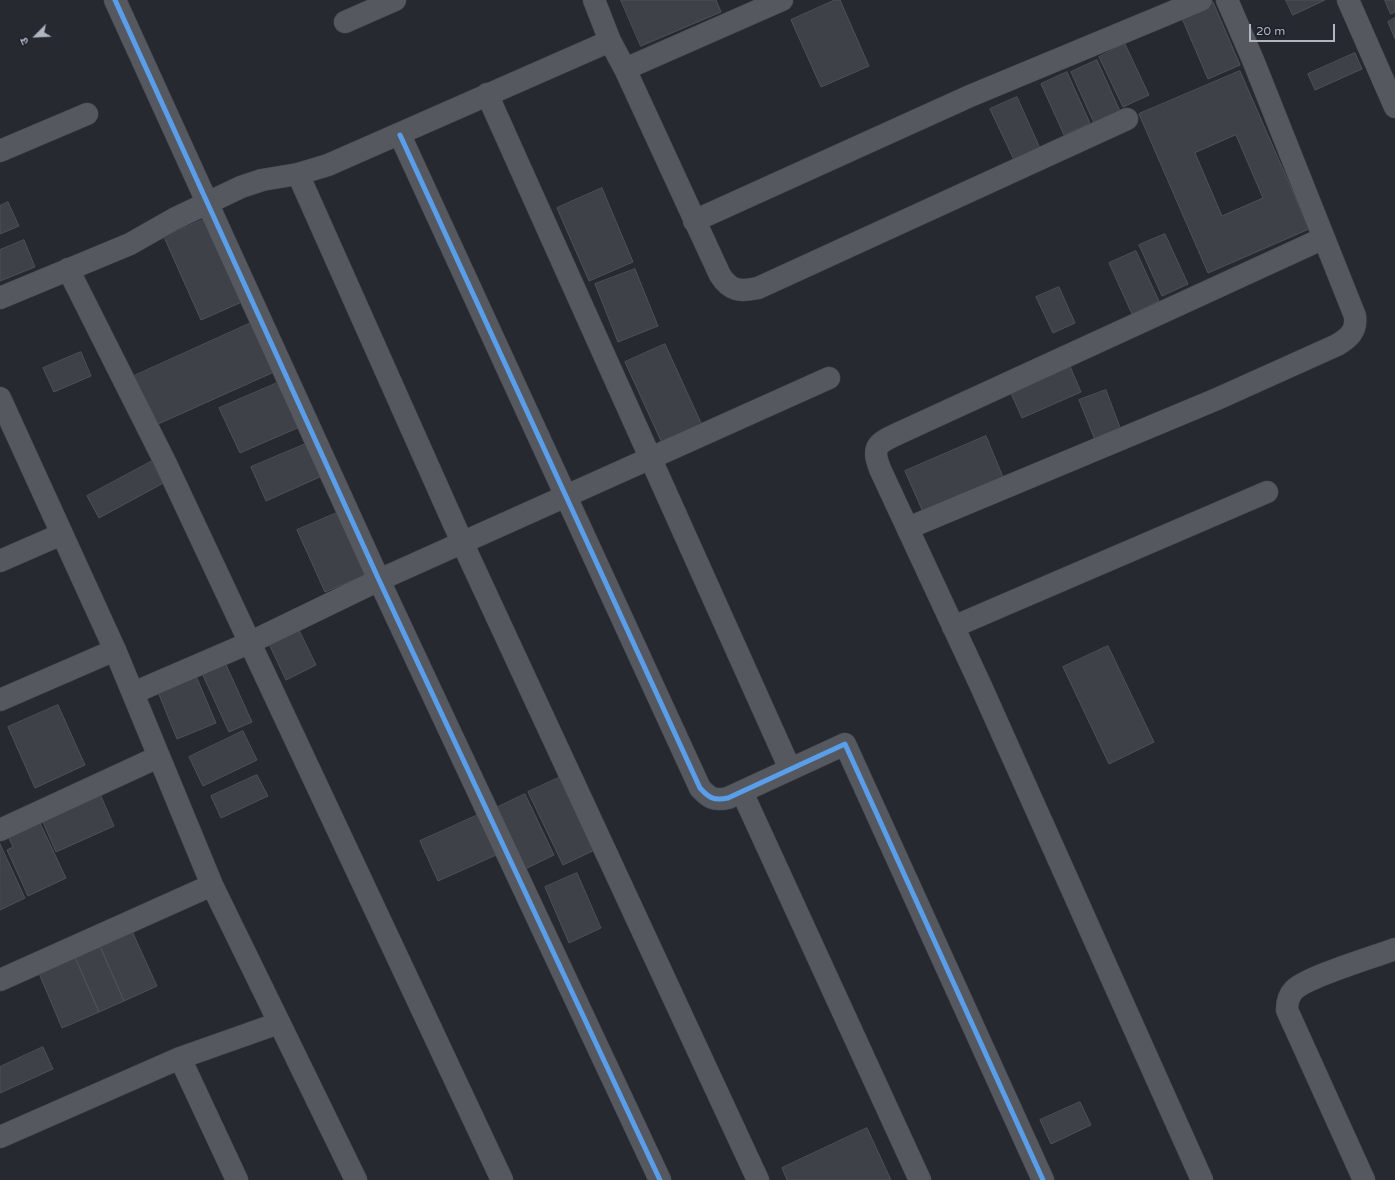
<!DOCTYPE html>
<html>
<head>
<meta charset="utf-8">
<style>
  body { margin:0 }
  #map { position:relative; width:1395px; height:1180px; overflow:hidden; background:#262930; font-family:"Varela Round","Noto Sans Devanagari",sans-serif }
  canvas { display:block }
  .north { position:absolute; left:16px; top:16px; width:40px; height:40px; -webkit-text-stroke:3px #1b2029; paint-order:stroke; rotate:246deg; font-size:11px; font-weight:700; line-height:16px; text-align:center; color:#b0b5c2 }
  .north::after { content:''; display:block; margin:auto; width:14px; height:18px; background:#b0b5c2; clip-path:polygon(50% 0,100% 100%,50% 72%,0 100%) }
  .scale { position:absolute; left:1249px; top:24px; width:86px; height:18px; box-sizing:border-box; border:2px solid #b0b5c2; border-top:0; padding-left:5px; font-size:12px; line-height:14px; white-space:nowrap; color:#b0b5c2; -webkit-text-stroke:3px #1b2029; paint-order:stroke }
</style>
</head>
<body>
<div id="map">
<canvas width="1395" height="1180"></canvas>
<div class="north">उ</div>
<div class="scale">20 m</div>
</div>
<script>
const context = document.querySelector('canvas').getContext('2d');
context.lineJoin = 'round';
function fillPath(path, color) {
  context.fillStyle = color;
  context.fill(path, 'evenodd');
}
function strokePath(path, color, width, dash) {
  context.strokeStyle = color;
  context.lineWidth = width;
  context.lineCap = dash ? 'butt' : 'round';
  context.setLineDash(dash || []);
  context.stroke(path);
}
const building = new Path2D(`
  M621 0H716L721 12 641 46Z
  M835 0H840L869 66 821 87 791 20Z
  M1286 0H1325L1293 15Z
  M1385 0H1395V12L1391 14Z
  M1213 2 1240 65 1208 79 1181 16Z
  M1395 18V39L1388 22Z
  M1125 44 1149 95 1123 107 1099 57Z
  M1355 53 1362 69 1315 90 1308 74Z
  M1097 60 1120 111 1094 123 1071 72Z
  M1240 71 1309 229 1208 273 1139 114ZM1236 135 1263 198 1222 216 1195 153Z
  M1067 72 1090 123 1064 135 1041 84Z
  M1017 97 1040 148 1014 160 990 109Z
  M602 188 633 262 589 281 557 208Z
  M8 202 19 226 0 234V206Z
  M205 219 242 302 201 320 164 237Z
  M1165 234 1188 284 1162 296 1139 245Z
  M24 240 35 267 0 281V250Z
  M1136 251 1159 301 1132 314 1109 263Z
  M635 269 658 326 618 342 595 284Z
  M1059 287 1075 323 1053 333 1036 297Z
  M251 323 274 372 156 425 134 376Z
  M665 344 702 425 662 443 625 362Z
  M81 352 91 376 54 392 43 368Z
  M1069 364 1081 392 1022 418 1010 391Z
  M282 381 302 426 240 453 219 408Z
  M1106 390 1121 430 1095 440 1079 400Z
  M986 436 1003 477 923 512 905 471Z
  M308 443 322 476 266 501 251 467Z
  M158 458 169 480 99 518 87 496Z
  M339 512 367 574 325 592 297 530Z
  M298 628 316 665 286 680 268 642Z
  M1108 646 1154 742 1109 764 1063 667Z
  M223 658 252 722 229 732 200 669Z
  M196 676 216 723 177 739 158 692Z
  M58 705 85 765 35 788 8 727Z
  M243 731 257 760 203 786 189 757Z
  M257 775 268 796 221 818 211 796Z
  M565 775 599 848 563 865 528 792Z
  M100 794 114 826 56 852 42 820Z
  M525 794 554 855 523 870 494 809Z
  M478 815 496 855 438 881 420 841Z
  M39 821 66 878 28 896 7 850 13 847 8 836Z
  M0 844 25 898 0 910Z
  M577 873 601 928 569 943 545 887Z
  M131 929 157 986 124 1001 99 944Z
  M99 944 124 1001 99 1012 74 955Z
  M74 955 99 1012 62 1028 38 971Z
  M43 1047 53 1069 0 1093V1067Z
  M1080 1102 1091 1125 1051 1144 1040 1120Z
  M867 1128 891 1180H787L782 1168Z`);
fillPath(building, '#3e4147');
strokePath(building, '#4e5158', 1);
const minor = new Path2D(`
  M115 0 379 580 660 1180
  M594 0 610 41 625 69 720 275C730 291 740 292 758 288L1127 119
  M1348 0 1395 107
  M345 22 395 0
  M625 69 782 0
  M487 94 790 769
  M400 135 700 788C709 798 714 801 728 798L845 744 1043 1180
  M0 151 87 114
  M298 174 462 542 758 1180
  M694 221 970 96 1201 0
  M68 269 166 464 502 1180
  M0 298 130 244 174 219 241 187 262 180 298 174 328 165 610 41
  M0 398 115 650 212 885 356 1180
  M908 528 1217 399 1337 345C1349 338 1357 331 1355 316L1253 60 1227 0
  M0 561 62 534
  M953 627 1267 492
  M133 693 249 643 379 580 829 378
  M0 700 115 650
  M742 792 920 1180
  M0 830 158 757
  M0 980 212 885
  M180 1058 237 1180
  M0 1137 180 1058 279 1023
  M1202 1180 980 684 880 469C872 448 876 444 895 435L1324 238
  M1364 1180 1287 1010C1287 1003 1288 996 1294 990 1306 977 1374 957 1395 949`);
strokePath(minor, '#42444a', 23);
strokePath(minor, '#55585f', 22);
strokePath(new Path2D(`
  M115 0 379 580 660 1180
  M400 135 700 788C709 798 714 801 728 798L845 744 1043 1180`), '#5a9eea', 5);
</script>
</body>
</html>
